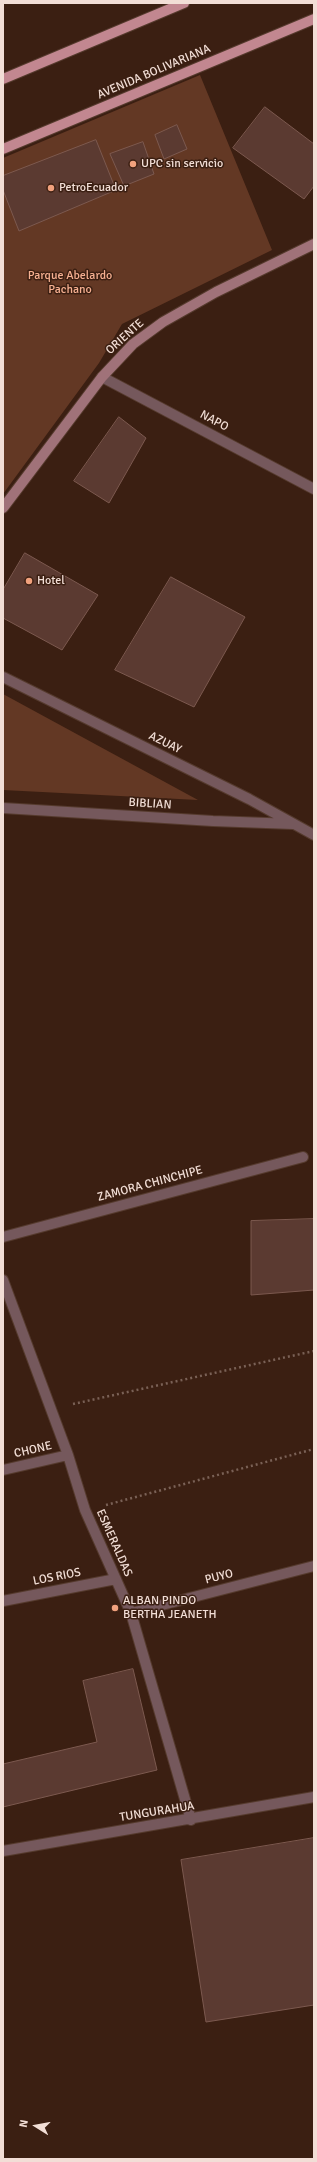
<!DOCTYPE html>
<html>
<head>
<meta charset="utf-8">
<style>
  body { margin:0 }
  #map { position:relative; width:317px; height:2162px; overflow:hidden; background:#3b1f12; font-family:Signika,sans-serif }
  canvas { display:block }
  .frame { position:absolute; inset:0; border:4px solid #f2ded6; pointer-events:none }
  .north { position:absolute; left:16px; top:2106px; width:40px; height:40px; -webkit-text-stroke:3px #3b1f12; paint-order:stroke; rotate:281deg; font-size:11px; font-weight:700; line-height:16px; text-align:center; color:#f2ded6 }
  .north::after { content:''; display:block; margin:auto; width:14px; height:18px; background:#f2ded6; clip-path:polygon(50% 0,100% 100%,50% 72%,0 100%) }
</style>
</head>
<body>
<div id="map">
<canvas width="317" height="2162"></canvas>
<div class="frame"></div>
<div class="north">N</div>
</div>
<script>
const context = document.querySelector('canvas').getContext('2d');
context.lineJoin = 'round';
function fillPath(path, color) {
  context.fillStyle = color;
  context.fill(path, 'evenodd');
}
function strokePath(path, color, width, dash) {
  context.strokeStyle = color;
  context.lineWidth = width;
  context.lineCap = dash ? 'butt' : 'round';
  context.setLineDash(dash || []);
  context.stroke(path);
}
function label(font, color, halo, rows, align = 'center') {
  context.font = font + ' Signika,sans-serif';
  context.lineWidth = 3;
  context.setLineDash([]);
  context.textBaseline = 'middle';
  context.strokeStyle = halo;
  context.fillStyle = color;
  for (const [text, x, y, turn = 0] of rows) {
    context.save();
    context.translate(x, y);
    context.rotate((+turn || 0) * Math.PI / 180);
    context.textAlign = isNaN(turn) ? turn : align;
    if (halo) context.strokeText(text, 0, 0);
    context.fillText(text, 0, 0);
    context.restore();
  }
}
fillPath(new Path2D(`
  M200 75 272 250 122 324 99 363 3 494V158Z
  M3 694 198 800 3 790Z`), '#633824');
const building = new Path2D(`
  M265 107 314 144V186L304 199 233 148Z
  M177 125 187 149 164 159 155 135Z
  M96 140 116 190 19 231 3 190V176Z
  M143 142 154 174 124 186 110 154Z
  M119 417 146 438 109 503 74 481Z
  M25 553 98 595 62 650 3 618V590Z
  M171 577 245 617 194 707 115 670Z
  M314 1219V1290L251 1295V1221Z
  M133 1669 157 1770 3 1807V1764L97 1742 83 1681Z
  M314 1838V2005L206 2022 181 1860Z`);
fillPath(building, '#5b3a31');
strokePath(building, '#7c594f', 1);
const street = new Path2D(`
  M102 377 314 489
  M3 677 249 799 314 835
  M3 808 213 821 293 824
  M3 1237 303 1157
  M3 1280 68 1455 85 1510 131 1613 191 1820
  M3 1470 68 1455
  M3 1601 116 1579
  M131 1613 314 1566
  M3 1851 314 1797`);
const secondary = new Path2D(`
  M3 508 102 377 133 344 163 322 216 292 314 244`);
const primary = new Path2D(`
  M3 79 184 3
  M3 149 314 19`);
strokePath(street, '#553a2d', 12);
strokePath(secondary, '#553a2d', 12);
strokePath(primary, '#553a2d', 12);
strokePath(new Path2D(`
  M73 1404 314 1351
  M106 1505 314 1449`), '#7a6156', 2.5, [2, 3]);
strokePath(street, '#75585c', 10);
strokePath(secondary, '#a07279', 10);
strokePath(primary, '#c28790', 10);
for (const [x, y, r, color] of [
  [133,164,4,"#f1a17d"],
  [51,188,4,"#f1a17d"],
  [29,581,4,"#f1a17d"],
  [115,1608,4,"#f1a17d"]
]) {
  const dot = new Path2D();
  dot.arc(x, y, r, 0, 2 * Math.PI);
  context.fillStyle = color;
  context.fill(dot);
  strokePath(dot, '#3b1f12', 1.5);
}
label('12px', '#f2ded6', '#3b1f12', [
  ["AVENIDA BOLIVARIANA",154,72,-23],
  ["ORIENTE",125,337,-42],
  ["NAPO",214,421,28],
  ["AZUAY",165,743,26],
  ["BIBLIAN",150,804,4],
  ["ZAMORA CHINCHIPE",150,1184,-15],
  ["CHONE",33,1450,-13],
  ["ESMERALDAS",114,1543,66],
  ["LOS RIOS",57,1577,-11],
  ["PUYO",219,1577,-14],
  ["TUNGURAHUA",157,1812,-9]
]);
label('12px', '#f2ded6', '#3b1f12', [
  ["UPC sin servicio",141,164],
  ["PetroEcuador",59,188],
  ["Hotel",37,581],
  ["ALBAN PINDO",123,1601],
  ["BERTHA JEANETH",123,1615]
], 'left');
label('12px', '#f6b091', '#3b1f12', [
  ["Parque Abelardo",70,276],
  ["Pachano",70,290]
]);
</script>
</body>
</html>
